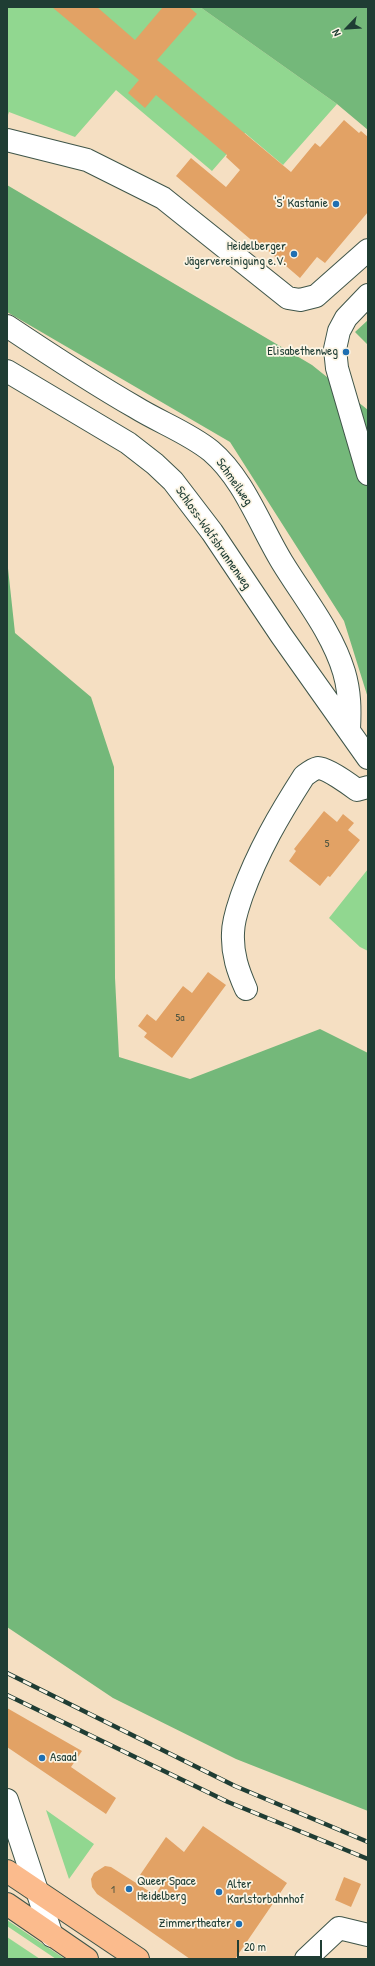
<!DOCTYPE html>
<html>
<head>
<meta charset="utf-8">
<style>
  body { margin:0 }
  #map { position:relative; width:375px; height:1966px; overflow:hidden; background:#f5dfc2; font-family:"Patrick Hand",sans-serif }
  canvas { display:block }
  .frame { position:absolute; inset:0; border:8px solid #1f3d34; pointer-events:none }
  .north { position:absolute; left:327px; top:8px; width:40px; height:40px; -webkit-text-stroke:3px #fcf5e5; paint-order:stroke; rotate:245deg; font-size:11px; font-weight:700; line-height:16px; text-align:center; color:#1f3d34 }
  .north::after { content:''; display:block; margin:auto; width:14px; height:18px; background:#1f3d34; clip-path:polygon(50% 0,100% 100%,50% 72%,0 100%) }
  .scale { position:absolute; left:237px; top:1940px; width:85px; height:18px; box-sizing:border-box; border:2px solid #1f3d34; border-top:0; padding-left:5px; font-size:12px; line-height:14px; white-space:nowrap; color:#1f3d34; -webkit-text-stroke:3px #fcf5e5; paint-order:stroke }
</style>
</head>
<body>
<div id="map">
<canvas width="375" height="1966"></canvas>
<div class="frame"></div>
<div class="north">N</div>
<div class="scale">20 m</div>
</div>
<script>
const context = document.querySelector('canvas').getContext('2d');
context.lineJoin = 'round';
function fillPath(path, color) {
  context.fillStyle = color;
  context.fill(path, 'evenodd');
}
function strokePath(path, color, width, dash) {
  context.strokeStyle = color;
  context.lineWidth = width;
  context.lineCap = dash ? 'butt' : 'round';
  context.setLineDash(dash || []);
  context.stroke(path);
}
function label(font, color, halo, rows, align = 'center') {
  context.font = font + ' "Patrick Hand",sans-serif';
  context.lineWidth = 3.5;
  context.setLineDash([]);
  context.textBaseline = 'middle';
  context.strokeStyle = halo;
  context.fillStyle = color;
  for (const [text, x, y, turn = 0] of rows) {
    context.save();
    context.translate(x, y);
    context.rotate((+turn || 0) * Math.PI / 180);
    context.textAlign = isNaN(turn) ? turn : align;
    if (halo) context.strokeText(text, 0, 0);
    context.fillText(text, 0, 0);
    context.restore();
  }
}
fillPath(new Path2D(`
  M7 7H200L337 104 283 165 245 133 212 171 116 90 75 137 9 112 7 118Z
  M368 869V951L360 947 329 918Z
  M46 1810 94 1844 69 1879Z
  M7 1920 65 1959H56L7 1926Z
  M7 1937 40 1959H7Z`), '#91d790');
fillPath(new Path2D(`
  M200 7H368V130L337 104Z
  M7 185 312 365 368 410V698L344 621 230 442 7 312Z
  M368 320V345L355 332Z
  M7 559 15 633 91 697 114 767 115 978 119 1057 190 1079 320 1029 368 1053V1811L236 1759 113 1698 7 1627Z`), '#74b87a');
fillPath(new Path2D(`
  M52 7H97L135 40 163 7H189L197 14 157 60 291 172 315 143 320 147 344 120 359 133 361 131 368 137V212L325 263 317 257 300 278 258 242 256 244 176 176 191 158 226 187 240 170 226 157 227 155 156 95 145 108 128 93 139 80Z
  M324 811 337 822 343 814 354 823 348 830 360 840 330 877 328 876 320 886 289 861 296 851 294 849Z
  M208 972 226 985 172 1058 144 1037 147 1033 138 1026 147 1014 156 1021 183 986 192 993Z
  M7 1708 82 1751 71 1767 116 1798 106 1814 7 1747Z
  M203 1826 287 1883 235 1959H190L97 1894 92 1887 91 1879 94 1873 105 1866 111 1867 155 1895 161 1886 153 1881 151 1883 140 1875 166 1837 184 1852Z
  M344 1877 361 1884 351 1907 335 1900Z`), '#e2a265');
const minor = new Path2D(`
  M7 140 87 160 163 198 288 298 300 300 316 296 368 250
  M368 295 346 318 339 331 335 349 337 368 368 474
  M7 326C49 354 91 382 135 407 159 422 189 433 211 451 244 479 260 526 282 562 304 598 332 632 344 672 350 692 350 710 349 729
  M7 371 128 443 155 464 173 481 212 532 281 635 368 758
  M246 989C238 971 232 954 233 933 233 920 238 907 242 895 258 851 279 815 304 776 308 773 313 769 318 768 327 768 349 784 357 790L368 787
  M7 1800 52 1936
  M306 1959 339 1928 368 1935`);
const major = new Path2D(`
  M7 1871 138 1959
  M7 1904 87 1959`);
strokePath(minor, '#3f5549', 24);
strokePath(major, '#3f5549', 24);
strokePath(minor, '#fff', 22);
strokePath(major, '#fbbb8d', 22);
const rail = new Path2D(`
  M7 1673 235 1786 368 1842
  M7 1695 228 1802 368 1859`);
strokePath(rail, '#1f3d34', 4.5);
strokePath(rail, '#fcf5e5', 3, [9]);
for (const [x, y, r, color] of [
  [336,204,4,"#1f6fb2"],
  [294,254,4,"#1f6fb2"],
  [346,352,4,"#1f6fb2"],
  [42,1758,4,"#1f6fb2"],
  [129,1889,4,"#1f6fb2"],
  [219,1892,4,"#1f6fb2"],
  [239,1924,4,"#1f6fb2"]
]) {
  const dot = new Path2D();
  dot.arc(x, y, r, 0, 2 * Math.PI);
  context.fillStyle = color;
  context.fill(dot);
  strokePath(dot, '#fcf5e5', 1.5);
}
label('11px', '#505640', null, [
  ["5",327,844],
  ["5a",180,1018],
  ["1",113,1890]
]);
label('13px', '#1f3d34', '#fcf5e5', [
  ["'S' Kastanie",328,204],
  ["Heidelberger",286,247],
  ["Jägervereinigung e.V.",286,262],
  ["Elisabethenweg",338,352],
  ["Asaad",50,1758,"left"],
  ["Queer Space",137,1882,"left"],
  ["Heidelberg",137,1897,"left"],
  ["Alter",227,1885,"left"],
  ["Karlstorbahnhof",227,1900,"left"],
  ["Zimmertheater",231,1924]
], 'right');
label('13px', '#1f3d34', '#fcf5e5', [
  ["Schmeilweg",234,482,55],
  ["Schloss-Wolfsbrunnenweg",213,538,55]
]);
</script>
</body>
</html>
